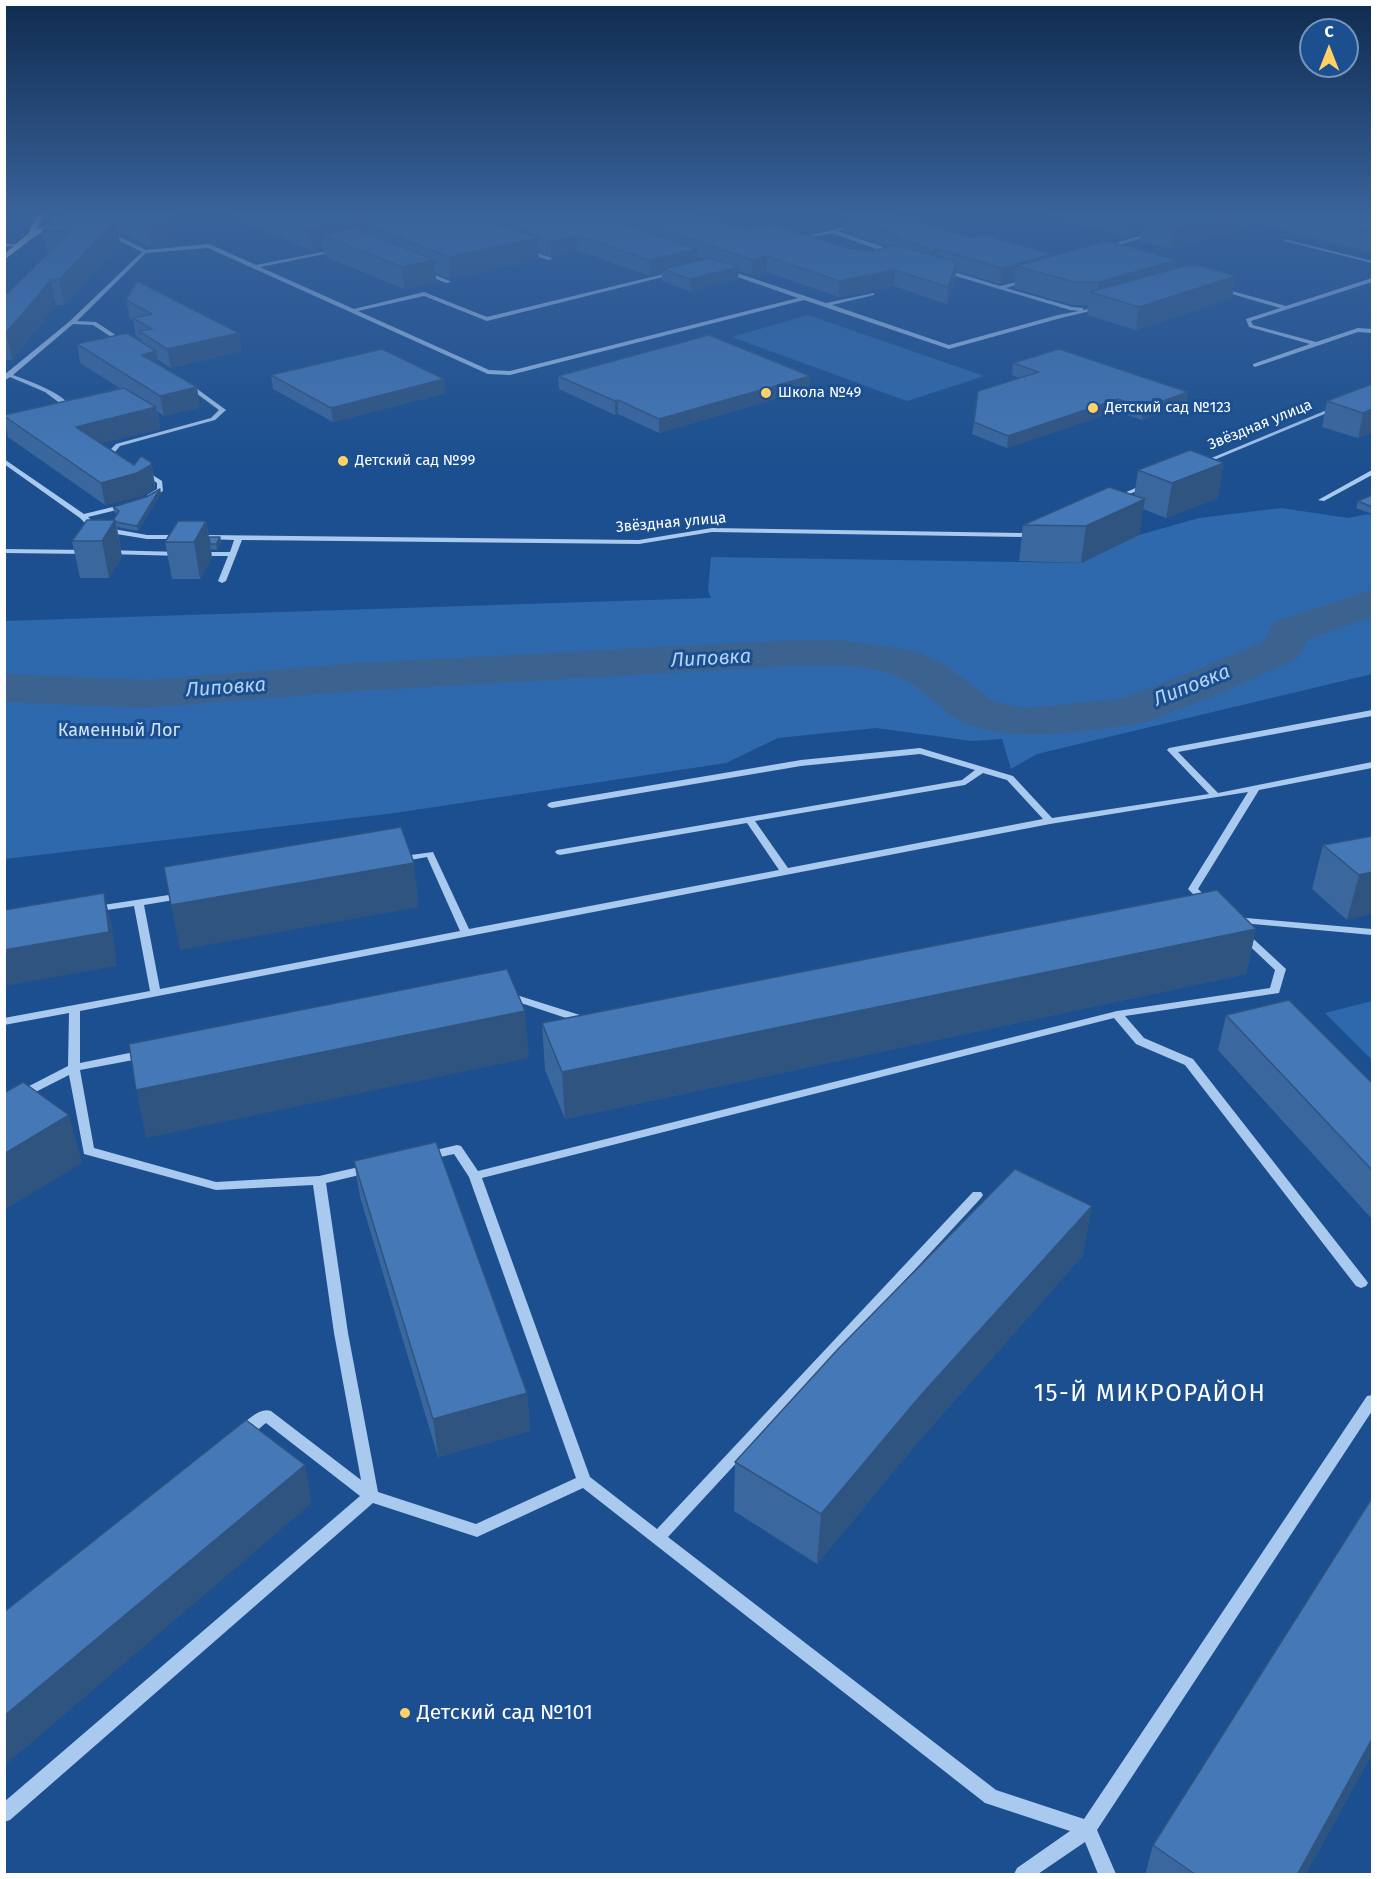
<!DOCTYPE html>
<html>
<head>
<meta charset="utf-8">
<style>
  body { margin:0 }
  #map { position:relative; width:1377px; height:1879px; overflow:hidden; background:#1b4f8f; font-family:"Fira Sans",sans-serif }
  canvas { display:block }
  .frame { position:absolute; inset:0; border:6px solid #fff; pointer-events:none }
  .north { position:absolute; left:1299px; top:18px; width:60px; height:60px; box-sizing:border-box; background:#1b4f8f; border:2px solid #7695bc; border-radius:50%; rotate:0deg; font-size:16px; font-weight:700; line-height:24px; text-align:center; color:#fff }
  .north::after { content:''; display:block; margin:auto; width:21px; height:27px; background:#ffd166; clip-path:polygon(50% 0,100% 100%,50% 72%,0 100%) }
</style>
</head>
<body>
<div id="map">
<canvas width="1377" height="1879"></canvas>
<div class="frame"></div>
<div class="north">С</div>
</div>
<script>
const context = document.querySelector('canvas').getContext('2d');
context.lineJoin = 'round';
function fillPath(path, color) {
  context.fillStyle = color;
  context.fill(path, 'evenodd');
}
function strokePath(path, color, width, dash) {
  context.strokeStyle = color;
  context.lineWidth = width;
  context.lineCap = dash ? 'butt' : 'round';
  context.setLineDash(dash || []);
  context.stroke(path);
}
function label(font, color, halo, rows, align = 'center') {
  context.font = font + ' "Fira Sans",sans-serif';
  context.lineWidth = 6;
  context.setLineDash([]);
  context.textBaseline = 'middle';
  context.strokeStyle = halo;
  context.fillStyle = color;
  for (const [text, x, y, turn = 0] of rows) {
    context.save();
    context.translate(x, y);
    context.rotate((+turn || 0) * Math.PI / 180);
    context.textAlign = isNaN(turn) ? turn : align;
    if (halo) context.strokeText(text, 0, 0);
    context.fillText(text, 0, 0);
    context.restore();
  }
}
fillPath(new Path2D(`
  M808 315 984 376 907 401 732 337Z
  M1281 508 1348 518 1368 514 1372 516V674L1037 754 1011 769 1002 739 972 741 876 728 778 738 726 763 395 813 5 859 4 621 711 598 708 590 711 557 1081 563 1139 535 1199 518Z
  M1372 1001V1060L1325 1013Z`), '#2e69ad');
fillPath(new Path2D(`
  M1372 590V617L1308 639 1298 658 1226 691 1149 721 1132 725C1079 731 1016 744 965 723 946 716 930 696 913 685 880 662 832 666 793 666L358 691 146 708 4 702V674L146 680 358 663 793 640H842L916 651 944 664 995 702 1026 708 1124 698 1194 671 1264 641 1274 622Z`), '#3c6290');
fillPath(new Path2D(`
  M857 224 859 226 837 231 892 250 896 256 832 233 798 241 795 239Z
  M106 232H110L146 250 209 244 256 265 337 249 335 252 260 267 354 309 424 292 487 317 676 271 679 273 487 321 424 296 358 311 489 370 510 371 798 298 723 272 725 269 826 303 874 293V295L832 305 949 345 1058 315 1079 311 1070 310 942 272 944 269 1000 286 1029 279V281L1006 288 1072 307 1083 308V310L1096 307 1099 309 1061 318 949 349 804 300 510 375 488 374 208 248 146 253 77 321 96 322 126 342V344H122L93 325 73 324 13 375C28 381 69 394 72 411L69 413 66 411 65 407 45 392 10 377 4 381V375L70 321 142 252 106 234Z
  M1153 232 1155 234 1105 249 1102 247Z
  M1284 239 1372 261V263L1284 241Z
  M4 243 22 245 4 247Z
  M527 249 552 258 553 259 548 260 525 252Z
  M423 270 450 281 451 282 446 283 421 273Z
  M1372 278V282L1251 321 1253 325 1316 342 1358 328 1372 329V333L1358 332 1255 367 1253 366V364L1310 344 1249 327 1246 319 1280 308 1218 290 1221 288 1286 306Z
  M185 383H189L226 410 215 420 120 446 115 452 121 456V458H117L109 453V451L116 444 211 418 219 410 185 385Z
  M1334 407 1339 408 1202 465 1197 464Z
  M4 459 84 514 129 503V507L88 517 97 526 147 535H180L184 537 180 539H147L92 530 80 518 4 464Z
  M143 469 162 481 163 491 151 497H147V495L157 489V483L141 472V470Z
  M1372 470V475L1324 501 1318 500Z
  M1145 484 1150 485 1116 500 1110 499Z
  M712 528 1021 533 1033 529 1037 531 1022 537 712 532 639 544 242 540 226 581 222 583 218 581 228 556H197L193 554 197 552H230L234 540 204 539 203 537 207 535 639 540Z
  M4 549 88 550 92 552 88 554 4 553Z
  M104 550 181 552 185 554 181 556 107 554H104Z
  M1372 710V716L1178 752 1218 793 1372 762V768L1259 790 1198 889 1213 903 1208 906 1204 905 1188 889 1248 792 1050 824 80 1011V1063L144 1050 150 1054 144 1058 80 1070 94 1148 216 1182 319 1176 368 1165 372 1166 374 1169 372 1172 326 1183 348 1333 378 1492 476 1524 576 1478 469 1177 454 1154 427 1160 423 1159 421 1156 423 1153 457 1145 461 1146 478 1171 1117 1011 1270 988 1275 970 1237 934 1242 931 1246 932 1286 969 1279 993 1125 1016 1144 1038 1193 1059 1366 1280 1368 1283 1366 1286 1361 1288 1356 1286 1185 1065 1136 1044 1114 1018 482 1178 590 1477 657 1529 973 1192H981L983 1195 981 1198 668 1537 996 1790 1084 1819 1367 1396 1372 1395V1411L1097 1830 1116 1874H1098L1085 1842 1038 1874H1014L1017 1868 1070 1831 985 1803 583 1488 477 1537 373 1503 10 1820 4 1822V1802L360 1496 266 1423C258 1429 248 1441 237 1437L235 1433 237 1429C246 1422 259 1407 271 1411L361 1480 334 1333 313 1185 216 1190 84 1154 69 1075 4 1108V1099L68 1066 69 1013 4 1025V1018L150 991 134 906 94 912 90 911 89 909 90 907 182 893 186 894 187 896 186 898 144 905 160 989 460 931 427 857 399 862 396 861 394 859 396 857 433 852 469 929 779 870 747 823 560 855 557 854 555 852 557 850 962 780 975 770 920 754 801 766 552 808 549 807 547 805 549 803 552 802 801 760 920 748 1013 776 1052 818 1209 794 1169 752 1167 750 1169 748ZM983 773 1007 780 1043 819 788 868 755 821 965 785Z
  M1235 917 1372 929V935L1231 922 1230 920Z
  M507 992 583 1016 590 1017 592 1019 586 1022H578L503 997 502 995Z`), '#a9c9ee');
fillPath(new Path2D(`
  M39 212H46L36 230 48 225 62 212H69L52 227 34 237 4 260V254L28 234Z`), '#f0f6ff');
fillPath(new Path2D(`
  M63 212H176L161 246 151 247 127 236 126 237 118 233 120 243 64 305H56L12 360H4V293H8L47 254 42 231Z
  M221 212H466L470 213 469 212H689L745 230 851 249 873 251 889 247 845 231 846 217 973 238 1052 254V256L1177 260 1175 269 1232 298 1136 330 1087 315 1088 305H1072L1014 288 1015 280 1000 284 956 271 955 278 947 304 894 286 839 297 767 272 752 275 738 271V279L690 291 662 281V273L649 276 577 250 551 256 538 251 539 259 450 279 436 273V282L404 289 324 256 323 248 312 251ZM697 257 704 259 697 261Z
  M828 212H863L844 217Z
  M1038 212H1372V253L1247 221 1246 228 1171 249 1140 241 1141 233 1127 237Z
  M126 300 239 333 241 351 171 368 157 359 158 364 200 407 164 416 157 411 160 429 101 443 134 465 151 462 155 484V488L141 496 105 505 8 437 4 415 120 388 80 363 77 344 141 342V339L136 337 133 320 130 318Z
  M1013 363 1188 392 1186 404 1142 420 1116 411 1007 448 972 434 974 422 1021 378 1012 375Z
  M271 375 444 379 445 393 333 422 273 389Z
  M558 376H810L809 389 659 433 618 414 615 415 559 389Z
  M1372 384V432L1358 438 1322 427 1327 401Z
  M1138 470 1218 498 1166 518 1143 509 1139 535 1081 563 1019 561 1023 525 1134 496Z
  M160 489 161 494 138 531 117 527 122 557 109 578H80L72 541 113 520 117 514 114 512 113 507 146 497Z
  M1372 495V514L1356 508 1358 501Z
  M206 521 209 537H220L221 542 217 550 211 549 212 558 200 579H172L165 542Z
  M1372 836 1347 920 1312 889 1323 845Z
  M1256 929 1246 974 565 1119 545 1070 542 1023Z
  M1226 1015 1372 1083V1219L1218 1050Z
  M354 1161 527 1393 530 1431 438 1457 360 1197Z
  M1083 1255 916 1444 817 1564 734 1511 735 1462Z
  M1372 1754 1305 1875H1145L1153 1845Z`), '#3a679d');
fillPath(new Path2D(`
  M163 212H176L161 246 151 247 148 226Z
  M387 212H439L367 225 368 238 322 235 323 248 312 251 309 229Z
  M844 212H863L844 217Z
  M1160 212H1201L1143 220 1141 233 1127 237 1129 221Z
  M1231 212H1249L1246 228 1171 249 1174 228Z
  M123 215 127 236 126 237 122 217Z
  M116 220 120 243 64 305 59 280Z
  M577 235V250L551 256V241Z
  M538 238 539 259 450 279 449 257Z
  M697 249V265L662 269V273L649 276V260Z
  M937 249 936 265 929 266 930 251Z
  M1052 254 1051 270 1016 266 1015 280 1000 284 1002 268Z
  M767 256V272L752 275 753 260Z
  M435 260 436 282 404 289 402 267Z
  M1177 260 1173 282 1097 294 1099 282Z
  M957 262 955 278 947 304 948 287Z
  M739 267 738 279 690 291V279Z
  M895 270 894 286 839 297V281Z
  M1236 276 1232 298 1136 330 1139 307Z
  M51 280 56 305 12 360 6 333Z
  M239 333 241 351 171 368 167 349Z
  M156 351 159 371 142 355Z
  M810 376 809 389 659 433V419Z
  M444 379 445 393 333 422 331 408Z
  M197 387 200 407 164 416 160 396Z
  M1188 392 1186 404 1142 420 1143 408Z
  M1118 399 1116 411 1007 448 1008 436Z
  M618 400V414L615 415V401Z
  M156 407 160 429 80 448 76 427Z
  M1372 409V432L1358 438 1363 413Z
  M151 462 155 488 141 496 105 505 101 483Z
  M1224 463 1218 498 1166 518 1172 483Z
  M160 489 161 494 138 531 137 526Z
  M1145 499 1139 535 1081 563 1086 526Z
  M115 520 122 557 109 578 102 541Z
  M206 521 212 558 200 579 194 542Z
  M220 537 221 542 217 550 216 544Z
  M414 863 419 907 180 950 171 905Z
  M1372 872V914L1347 920 1359 875Z
  M104 893 112 927 117 966 4 986V950Z
  M1256 929 1246 974 565 1119 562 1072Z
  M525 1011 529 1058 146 1138 136 1090Z
  M69 1115 82 1163 4 1210V1154Z
  M1092 1206 1083 1255 916 1444 817 1564 821 1514 921 1395Z
  M527 1393 530 1431 438 1457 433 1419Z
  M305 1465 312 1503 4 1766V1716Z
  M1372 1739V1754L1305 1875H1297Z`), '#305480');
const building = new Path2D(`
  M63 212H102L116 220 59 280H51L6 333H4V293H8L70 231H42Z
  M114 212H163L157 226H148L123 215 122 217Z
  M269 212H387L309 229Z
  M426 212H466L538 238 449 257 367 225Z
  M473 212H590L697 249 649 260 577 235 551 241Z
  M611 212H689L745 230 772 224 851 249 873 251 895 245 957 262 948 287 895 270 839 281 767 256 753 260Z
  M864 212H885L973 238 984 235 1052 254 1002 268 937 249 930 251 929 248 898 238 894 233 846 217Z
  M1096 212H1160L1129 221Z
  M1170 212H1231L1174 228 1143 220Z
  M1297 212H1372V231Z
  M353 228 435 260 402 267 322 235Z
  M1103 240 1177 260 1099 282H1075L1016 266 1100 243Z
  M710 258 739 267 690 279 662 269Z
  M1184 266H1201L1236 276 1139 307 1090 292Z
  M137 281 239 333 167 349 139 331 152 329 133 318 152 314 126 300Z
  M127 333 156 351 142 355 197 387 160 396 77 344Z
  M709 335 810 376 659 419 618 400 615 401 558 376Z
  M382 349 444 379 331 408 271 375Z
  M1059 349 1188 392 1143 408 1118 399 1008 436 974 422 978 391 1039 372 1013 363Z
  M1372 384V409L1363 413 1327 401Z
  M124 388 156 407 76 427 134 465 141 456 151 462V465L137 473 101 483 4 416V415Z
  M1190 450 1224 463 1172 483 1138 470Z
  M1109 487 1145 499 1086 526 1023 525Z
  M160 489 137 526 116 522 115 520H113L119 511 113 507 146 497Z
  M1372 495V507L1358 501Z
  M87 520H115L102 541H72Z
  M178 521H206L194 542H165Z
  M209 537H220L216 544H210Z
  M401 827 414 863 171 905 164 867Z
  M1372 836V872L1359 875 1323 845Z
  M1217 890 1256 929 562 1072 542 1023Z
  M104 893 109 932 4 950V910Z
  M507 969 525 1011 136 1090 129 1044Z
  M1289 1000 1372 1083V1170L1226 1015Z
  M23 1082 69 1115 4 1154V1093Z
  M436 1142 527 1393 433 1419 354 1161Z
  M1015 1169 1092 1206 921 1395 821 1514 735 1462 838 1349Z
  M246 1420 305 1465 4 1716V1612Z
  M1372 1498V1739L1297 1875H1196L1153 1845Z`);
fillPath(building, '#4478b7');
strokePath(building, '#305480', 1.5);
const sky = context.createLinearGradient(0, 0, 0, 475);
sky.addColorStop(0, '#0f2b4f');
sky.addColorStop(0.45, '#39639b');
sky.addColorStop(1, '#39639b00');
context.fillStyle = sky;
context.fillRect(0, 0, 1377, 475);
for (const [x, y, r, color] of [
  [766,393,6,"#ffd166"],
  [1093,408,6,"#ffd166"],
  [343,461,6,"#ffd166"],
  [405,1713,6,"#ffd166"]
]) {
  const dot = new Path2D();
  dot.arc(x, y, r, 0, 2 * Math.PI);
  context.fillStyle = color;
  context.fill(dot);
  strokePath(dot, '#1b4f8f', 2);
}
label('15px', '#fff', '#1b4f8f', [
  ["Школа №49",778,393],
  ["Детский сад №123",1105,408],
  ["Детский сад №99",355,461]
], 'left');
label('15px', '#fff', '#1b4f8f', [
  ["Звёздная улица",1260,425,-22],
  ["Звёздная улица",671,523,-5]
]);
label('18px', '#cfe3fa', '#1b4f8f', [
  ["Каменный Лог",119,731]
]);
label('italic 20px', '#b5d3f5', '#1b4f8f', [
  ["Липовка",711,659,-3],
  ["Липовка",1192,686,-22],
  ["Липовка",226,688,-4]
]);
label('21px', '#fff', '#1b4f8f', [
  ["Детский сад №101",417,1713]
], 'left');
context.letterSpacing = '1.5px';
label('24px', '#fff', '#1b4f8f', [
  ["15-Й МИКРОРАЙОН",1150,1394]
]);
context.letterSpacing = '0px';
</script>
</body>
</html>
